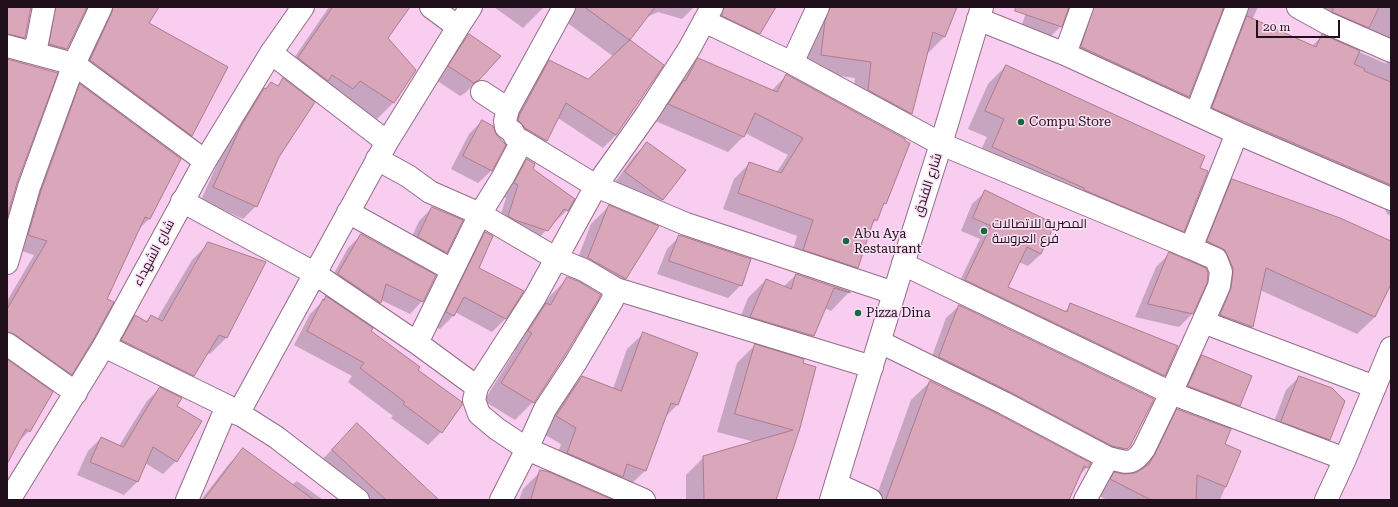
<!DOCTYPE html>
<html>
<head>
<meta charset="utf-8">
<style>
  body { margin:0 }
  #map { position:relative; width:1398px; height:507px; overflow:hidden; background:#f9cdef; font-family:"Roboto Serif",serif }
  canvas { display:block }
  .frame { position:absolute; inset:0; border:8px solid #1f101c; pointer-events:none }
  .scale { position:absolute; left:1256px; top:20px; width:84px; height:18px; box-sizing:border-box; border:2px solid #1f101c; border-top:0; padding-left:5px; font-size:12px; line-height:14px; white-space:nowrap; color:#1f101c; -webkit-text-stroke:3px #fbe0f5; paint-order:stroke }
</style>
</head>
<body>
<div id="map">
<canvas width="1398" height="507"></canvas>
<div class="frame"></div>
<div class="scale">20 m</div>
</div>
<script>
const context = document.querySelector('canvas').getContext('2d');
context.lineJoin = 'round';
function fillPath(path, color) {
  context.fillStyle = color;
  context.fill(path, 'evenodd');
}
function strokePath(path, color, width, dash) {
  context.strokeStyle = color;
  context.lineWidth = width;
  context.lineCap = dash ? 'butt' : 'round';
  context.setLineDash(dash || []);
  context.stroke(path);
}
function label(font, color, halo, rows, align = 'center') {
  context.font = font + ' "Roboto Serif",Cairo,serif';
  context.lineWidth = 3;
  context.setLineDash([]);
  context.textBaseline = 'middle';
  context.strokeStyle = halo;
  context.fillStyle = color;
  for (const [text, x, y, turn = 0] of rows) {
    context.save();
    context.translate(x, y);
    context.rotate((+turn || 0) * Math.PI / 180);
    context.textAlign = isNaN(turn) ? turn : align;
    if (halo) context.strokeText(text, 0, 0);
    context.fillText(text, 0, 0);
    context.restore();
  }
}
fillPath(new Path2D(`
  M7 7H158L148 23 192 136 177 150 75 75 91 11 85 10 66 49 51 64 37 13 31 10H30L24 37 9 53 7 52Z
  M329 7H403L387 39 415 70 393 103 377 119 344 97 283 74Z
  M494 7H544L523 28Z
  M563 7H694L682 19 658 12 645 18 629 40 662 65 616 135 603 148 558 118 546 141 533 154 506 134 537 74 550 61 588 80 614 57 558 16Z
  M718 7H775L759 33 743 49 706 32Z
  M830 7H956L945 36 929 52H927L911 113 895 129 852 106 855 78 805 71 810 38 814 25Z
  M1028 7H1258L1252 20 1312 46 1322 36 1387 64 1385 59 1317 28 1326 7H1391V216L1387 214 1385 208 1196 124 1225 11H1221L1188 97 1172 113 1065 64 1070 11H1066L1061 26 1045 42 1019 33Z
  M469 35 479 79 465 93 460 96 436 80 456 48Z
  M698 59 772 90 786 76 885 203 882 206 876 220 870 226 857 267 841 283 788 266 797 236 723 209 734 179 750 163 777 172 788 155 745 133 744 136 728 152 653 120 682 75Z
  M1006 66 1198 169 1183 231 1165 249 974 165 987 137 968 129 988 84Z
  M284 80 278 157 256 206 243 219 201 200 228 140 252 102 271 83 276 87Z
  M77 95 180 159 149 219 138 230 71 374 57 388 7 352V301L34 255 15 249 63 109Z
  M482 121 491 171 478 183 451 169 469 134Z
  M647 143 663 199 650 212 613 185 634 156Z
  M527 160 532 169 567 210 554 223H553L534 243 496 229 506 198 502 196 514 173Z
  M1232 181 1391 242V281L1375 317 1357 334 1260 290 1252 327 1234 344 1203 332 1216 292 1208 267 1190 259 1215 198Z
  M985 192 1041 254 1028 266 1019 262 1007 287 1064 312 1071 305 1177 347 1164 376 1151 388 954 293 980 239 961 231 972 204Z
  M609 206 625 278 607 296 582 283 533 402 515 420 484 401 515 351 511 349 528 322 541 309 550 296 568 278 580 283 581 282 571 276 591 224Z
  M432 208 446 252 433 265 406 250 419 221Z
  M485 233 478 268 522 292 505 319 492 332 455 312 453 316 440 329 434 326 473 246Z
  M361 235 422 301 410 314 381 300 380 303 367 316 326 288 348 248Z
  M680 236 741 285 728 298 657 274 667 249Z
  M208 244 264 263 226 338 210 354 207 353 194 376 177 392 106 357 119 332 135 316 145 322 151 316 157 319 192 260Z
  M1169 254 1192 314 1179 327 1135 317 1156 267Z
  M796 275 849 292 831 311 824 308 813 336 795 354 733 335 748 298 766 280 783 287Z
  M323 301 370 331 417 370 441 432 428 445 391 418 393 416 348 382 352 376 294 345 310 314Z
  M959 306 1153 399 1132 442 1114 461 927 370 946 318Z
  M644 333 677 405 665 417 646 470 629 486 552 469 561 444 540 432 566 394 582 378 613 389 627 349Z
  M755 345 801 364 815 368 775 500H686V475L704 457 755 442 717 432 737 363Z
  M1202 357 1239 405 1226 418 1176 399 1189 370Z
  M7 361 29 431 18 442 7 462Z
  M1299 377 1330 440 1317 452 1269 435 1286 390Z
  M930 382 1087 467 1078 477 1068 500H875L911 400Z
  M160 388 176 406V461L163 474 145 463 137 482 124 495 77 475 88 451 101 438 119 446 147 401Z
  M1178 410 1224 445 1240 452 1220 500H1107L1096 494 1100 488 1115 473 1124 475 1135 474 1141 470 1163 425Z
  M339 442 418 500H349L314 468Z
  M244 449 292 485 297 481 323 500H201L229 464Z
  M541 471 610 500H519L523 489Z`), '#0003');
const building = new Path2D(`
  M7 7H31L25 38 7 34Z
  M56 7H87L67 49 49 44Z
  M113 7H159L149 23 228 67 192 136 90 60 112 12Z
  M333 7H410L388 38 416 70 394 103 360 81 353 89 332 75 328 81 298 58Z
  M585 7H655L630 40Z
  M724 7H776L760 34 722 16Z
  M830 7H957L945 37 933 32 912 114 868 90 871 62 821 55 825 21Z
  M1016 7H1069L1062 27 1015 11Z
  M1094 7H1224L1189 97 1081 47Z
  M1334 7H1379L1369 28 1332 12Z
  M1247 16 1316 47 1322 34 1360 51 1354 64 1365 69 1364 71 1391 82V185L1212 108Z
  M469 34 501 56 479 80 474 83 448 66Z
  M630 40 664 65 616 135 566 103 547 141 525 128 518 120 520 114 549 60 588 79Z
  M698 58 777 92 786 74 905 139V141L910 143 886 204 884 203 877 221 874 219 858 268 803 250 813 220 738 193 749 162 781 173 803 138 755 113 744 137 668 104 684 80 685 81Z
  M7 59 58 73 17 183 7 218Z
  M1006 65 1205 156 1200 168 1208 171 1184 232 1084 190V188L992 147 1004 119 985 111Z
  M283 78 315 102 279 157 257 207 213 187 241 126 264 88 266 89 271 82 278 86Z
  M80 84 181 159 150 219 145 217 107 299 114 302 93 340 72 375 14 334 7 332V309L47 241 28 235 41 191Z
  M482 120 493 126 496 134 506 145 492 171 463 156Z
  M647 142 686 170 663 200 625 172Z
  M527 159 535 164 533 169 575 199 568 211 564 209 548 231 515 220 508 216 518 185 514 183Z
  M1232 179 1340 218 1391 241V284L1375 317 1266 268 1253 327 1220 315 1231 288 1233 274V268L1225 250 1207 241Z
  M985 190 1055 224 1041 254 1027 247 1008 287 1067 312 1070 303 1178 346 1165 376 965 280 991 226 973 218Z
  M609 205 659 226 626 279 588 258Z
  M432 207 463 220 447 253 418 237Z
  M485 232 493 236 479 268 524 291 506 319 464 297 454 316 446 312Z
  M361 234 436 275 423 302 386 284 381 303 338 274Z
  M679 235 751 259 742 286 669 261Z
  M208 242 266 262 227 338 219 335 194 376 121 340 135 315 147 322 151 315 162 321Z
  M1169 252 1206 268 1208 273 1207 283 1193 314 1148 304Z
  M796 274 850 292V293L834 288 814 336 750 317 766 279 791 289Z
  M567 277 578 281 601 295 565 355 534 403 501 383 532 333 528 331 546 303 550 305Z
  M326 296 373 328 371 331 420 367 418 370 462 402V405L442 433 403 404 405 402 360 368 364 363 307 331 323 299 324 300Z
  M959 305 1154 399 1130 446 1127 449 1112 446 1010 392 939 357Z
  M643 332 698 353 678 405 671 403 646 471 627 464 623 477 567 453 576 428 556 416 582 376 621 391Z
  M755 344 804 359 803 363 816 367 800 428 776 500H704L703 456 793 430 735 414Z
  M1202 355 1252 376 1240 406 1188 386Z
  M7 359 53 392 30 432 26 429 7 464Z
  M1299 376 1332 388 1345 401 1330 440 1281 422Z
  M930 381 998 414 1091 463 1088 468 1084 466 1069 500H886Z
  M160 387 182 398 177 406 202 421 177 462 153 447 138 482 90 462 101 437 123 447Z
  M1177 409 1231 429 1225 444 1241 451 1226 487 1197 475 1196 500H1151L1110 479 1114 472 1124 474 1135 473 1142 469 1149 464 1155 454Z
  M357 423 439 500H386L332 450Z
  M243 448 314 500H204Z
  M540 470 549 472 613 500H531Z`);
fillPath(building, '#daa6b9');
strokePath(building, '#ac7b8e', 1);
const minor = new Path2D(`
  M431 7 458 27
  M818 7 792 63 941 144 1191 248 1237 133
  M1298 7 1327 23 1391 51
  M978 19 1065 54 1237 133 1391 199
  M704 21 792 63
  M7 46 74 64 205 161
  M30 52 37 43 44 7
  M271 53 387 142
  M1065 54 1082 7
  M482 92 508 109
  M1196 114 1237 7
  M522 141 596 186 686 224 894 293
  M377 159 408 176 430 192 480 214 557 259 584 270 616 289 612 301 576 362 545 409 527 449 501 500
  M182 201 314 273 417 343 480 214 503 177 522 141 515 137 513 132 506 127 505 121 508 109 564 7
  M348 212 452 270
  M1191 248 1216 259 1221 272 1219 286 1203 322
  M7 263 29 187 74 64 101 7
  M903 264 1171 393 1345 459
  M616 289 872 367
  M880 342 1004 403 1108 458
  M417 343 477 387
  M7 344 76 393
  M104 346 227 406 276 437 358 500
  M238 414 387 142 458 27 471 7
  M836 484 871 500
  M187 500 227 406
  M644 500 527 449 497 429 479 414 474 400 477 387 535 297 596 186 647 114 689 49 712 7
  M1085 500 1108 458C1126 462 1132 467 1144 449L1171 393 1203 322 1375 387
  M1326 500 1345 459 1391 348`);
const tertiary = new Path2D(`
  M9 500 104 346 205 161 271 53 303 7
  M831 500 903 264 941 144 982 7`);
strokePath(minor, '#936c8b', 24);
strokePath(tertiary, '#936c8b', 24);
strokePath(minor, '#fff', 22);
strokePath(tertiary, '#fff', 22);
for (const [x, y, r, color] of [
  [1021,122,4,"#146a3c"],
  [984,231,4,"#146a3c"],
  [846,241,4,"#146a3c"],
  [858,313,4,"#146a3c"]
]) {
  const dot = new Path2D();
  dot.arc(x, y, r, 0, 2 * Math.PI);
  context.fillStyle = color;
  context.fill(dot);
  strokePath(dot, '#fbe0f5', 1.5);
}
label('13px', '#1f101c', '#fbe0f5', [
  ["Compu Store",1029,122],
  ["المصرية للاتصالات",992,224],
  ["فرع العروسة",992,239],
  ["Abu Aya",854,234],
  ["Restaurant",854,249],
  ["Pizza Dina",866,313]
], 'left');
label('13px', '#1f101c', '#fbe0f5', [
  ["شارع الفندق",928,185,-72],
  ["شارع الشهداء",154,253,-62]
]);
</script>
</body>
</html>
